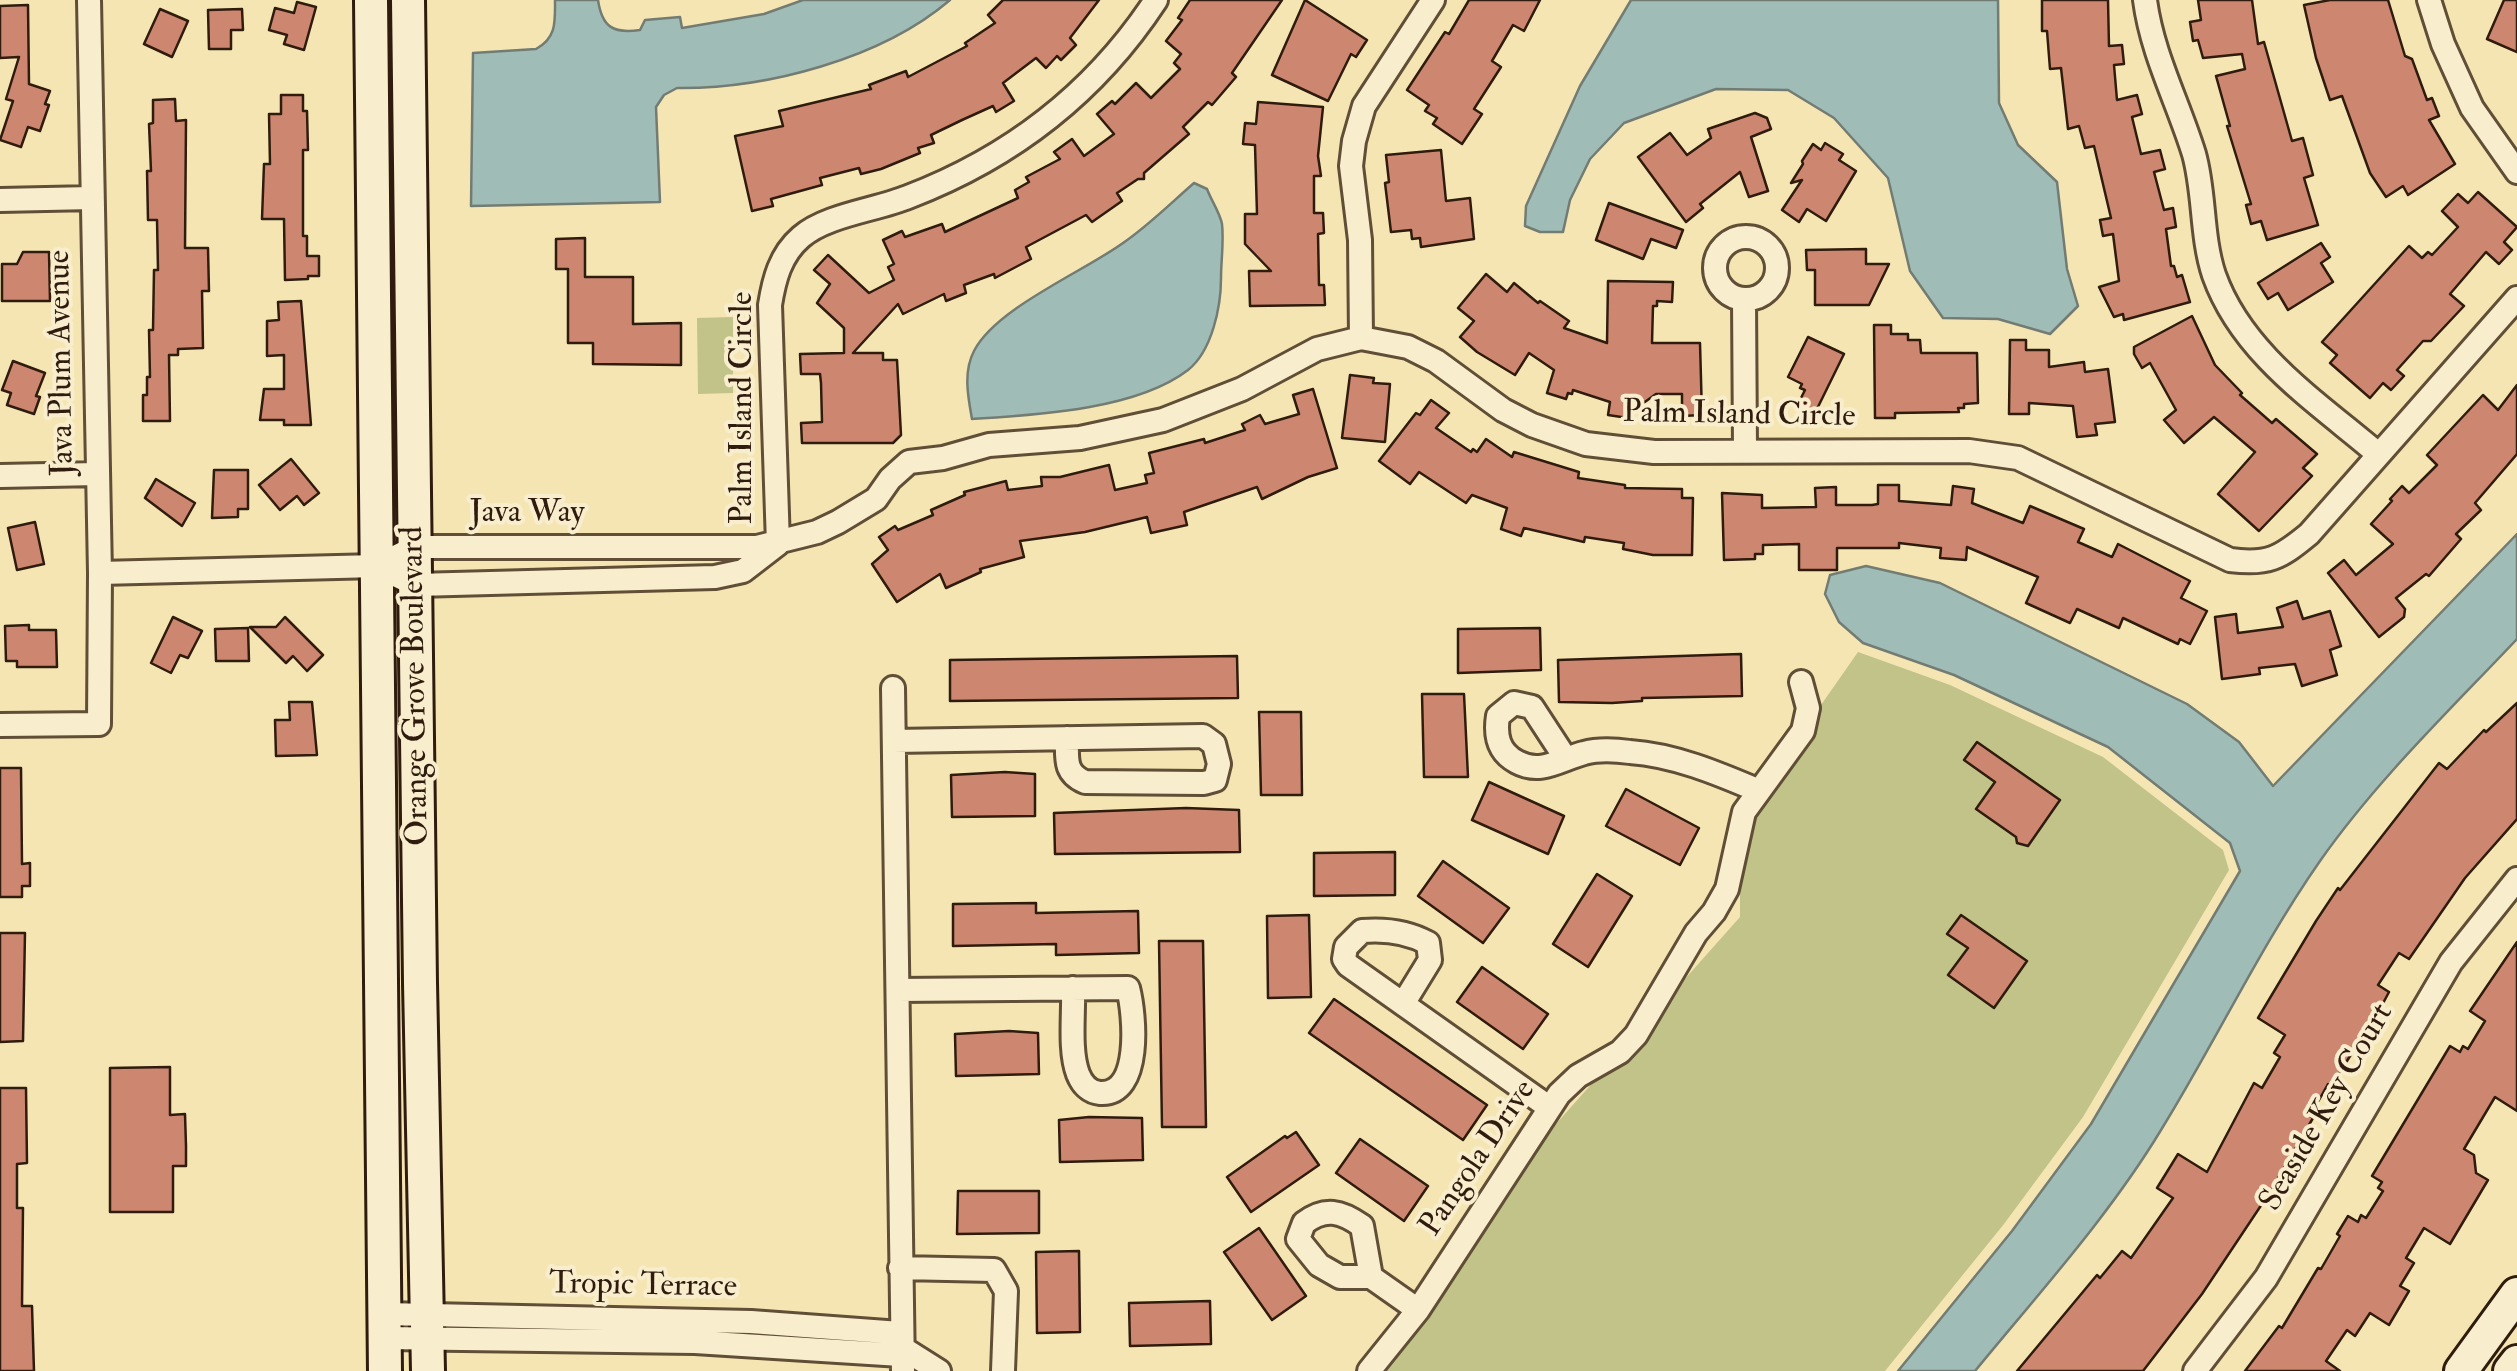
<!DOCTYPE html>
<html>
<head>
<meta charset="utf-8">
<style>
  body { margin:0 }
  canvas { display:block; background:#f4e5b3 }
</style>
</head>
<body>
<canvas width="2517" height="1371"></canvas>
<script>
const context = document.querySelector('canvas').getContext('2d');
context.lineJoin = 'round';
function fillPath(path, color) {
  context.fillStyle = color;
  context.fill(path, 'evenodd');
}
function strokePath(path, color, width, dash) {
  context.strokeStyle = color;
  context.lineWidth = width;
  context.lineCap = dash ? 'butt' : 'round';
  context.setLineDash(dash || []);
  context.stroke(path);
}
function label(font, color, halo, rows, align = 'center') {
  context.font = font + ' "IM FELL Double Pica",serif';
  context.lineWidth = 8;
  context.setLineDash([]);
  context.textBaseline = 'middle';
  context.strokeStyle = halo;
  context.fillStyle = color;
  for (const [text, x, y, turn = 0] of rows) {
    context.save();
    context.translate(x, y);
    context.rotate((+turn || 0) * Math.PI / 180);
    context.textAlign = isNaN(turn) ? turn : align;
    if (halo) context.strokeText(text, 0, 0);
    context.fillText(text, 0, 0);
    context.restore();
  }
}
fillPath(new Path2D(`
  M733 317V393L698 394 697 318Z
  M1858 652 1950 685 2103 757 2223 850 2229 870 2083 1117 2004 1224 1885 1371H1380L1555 1125 1740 917V821Z`), '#c1c389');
const water = new Path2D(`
  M555 0H598C602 27 613 34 640 30L645 20 680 17 682 28 764 14 803 0H950C881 59 766 89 677 88L664 95 656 107 660 202 471 206 473 53 536 49C557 38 555 21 555 0Z
  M1631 0H1998L1999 103 2018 145 2057 182 2067 269 2078 306 2050 334 1998 319 1943 318 1910 271 1888 178 1834 118 1788 90 1716 89 1624 123 1590 159 1570 200 1563 232H1540L1525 226 1526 206 1580 86Z
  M1194 183 1207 189C1211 200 1220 213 1222 224 1224 241 1221 261 1221 278 1221 307 1212 351 1188 370 1136 410 1035 415 972 419 968 397 963 372 974 351 996 308 1083 272 1123 243 1148 226 1171 203 1194 183Z
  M2517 534V639C2449 711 2377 780 2320 861 2260 947 2216 1041 2161 1130 2109 1216 2039 1293 1975 1371H1898L2012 1231 2091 1124 2240 871 2230 843 2108 747 1954 675 1863 643 1839 622 1825 594 1830 575 1866 566 1940 583 2187 704 2239 742 2273 786Z`);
fillPath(water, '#a0bcb7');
strokePath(water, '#737c73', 2.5);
const building = new Path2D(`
  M1003 0H1099L1070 38 1076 45 1061 60 1057 56 1046 68 1036 58 1003 83 1014 101 996 112 993 106 962 120 931 135 934 143 918 148 920 153 881 169 861 174 859 168 820 178 822 185 771 199 773 206 752 211 735 136 783 126 779 111 871 89 869 85 906 71 908 77 967 46 965 43 995 23 988 15Z
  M1190 0H1282L1232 73 1236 77 1212 105 1208 102 1183 127 1189 134 1144 173V179H1138L1117 193 1122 201 1092 222 1086 215 1026 247 1031 259 995 278 994 274 964 285 966 293 946 301 944 294 903 314 898 304 853 353H883V360H897L901 435 893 443H802L801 423 822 422 821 383 820 374H801L800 354 844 353V328L817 303 830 284 814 270 828 255 869 293 894 280 888 267 894 264 883 240 902 231 905 237 942 224 945 232 1018 198 1015 190 1029 182 1026 177 1060 159 1054 152 1072 139 1084 156 1114 134 1097 114 1112 101 1115 104 1136 83 1151 98 1180 69 1174 63 1181 54 1166 41 1182 20 1178 18Z
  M1305 0 1367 40 1356 57 1351 54 1328 101 1272 75Z
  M1469 0H1540L1524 31 1513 25 1492 61 1501 67 1474 109 1482 114 1462 144 1433 124 1437 118 1425 111 1429 105 1407 90 1445 32 1449 34Z
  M2042 0H2108L2109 46 2122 45 2124 64 2114 65 2117 100 2137 95 2142 114 2132 117 2141 154 2160 150 2165 169 2154 172 2164 210 2173 208 2176 227 2166 229 2171 266H2174L2177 277 2182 275 2190 302 2124 320 2123 314 2114 317 2099 287 2119 281 2113 234 2103 236 2100 220 2111 218 2094 146 2085 148 2079 126 2068 129 2061 68 2050 69 2047 31H2042Z
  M2198 0H2252L2258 44 2264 42 2292 141 2303 138 2313 175 2304 178 2318 225 2267 240 2261 221 2251 224 2246 205 2251 204 2227 126H2230L2216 76 2245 69 2242 54 2203 58 2198 40 2193 41 2190 22 2201 20Z
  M2330 0H2388L2405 56 2412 59 2427 100 2432 98 2439 116 2429 120 2455 164 2408 195 2403 186 2386 197 2370 173 2342 96 2330 100 2316 58 2304 5Z
  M2504 0H2517V52L2487 39Z
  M297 2 316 7 304 50 284 44 287 35 269 30 275 8 294 13Z
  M28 5 29 84 50 91 45 104 49 105 40 131 28 127 21 147 0 140 13 101 6 99 19 57 0 58V6Z
  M160 9 188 21 172 57 144 44Z
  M242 9 243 30H231V49H209L208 10Z
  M281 95H303V111H307L308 150H303V236H307V256H319V276H308V279L285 280 284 219H262L264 164H270L269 114H281Z
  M175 99 176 121 186 120 185 248H208L209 291H202L203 348 178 349V355H169L170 421H143V395H147V377H150L149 330H153L154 270H158L157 220H148L147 171H151L149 124 153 123V100Z
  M1258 102 1323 107 1318 156 1321 176H1314V213H1323L1324 233 1318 234 1319 285H1324L1325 305 1250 306 1249 271H1271L1245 244V214H1257L1255 145 1243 144 1245 123 1256 124Z
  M1755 113 1767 118 1771 129 1751 137 1768 191 1749 197 1740 172 1700 204 1703 208 1686 222 1638 157 1670 133 1687 155 1711 138 1708 129Z
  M1825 143 1843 154 1839 160 1856 171 1826 221 1807 209 1799 222 1782 210 1802 180 1791 183 1803 164 1802 161 1813 144 1821 150Z
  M1441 150 1446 201 1470 198 1474 239 1421 247 1420 238 1412 239 1411 230 1391 232 1385 183 1389 182 1386 155Z
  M2478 192 2517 227 2504 242 2512 250 2499 264 2486 252 2450 294 2464 306 2431 341H2423L2397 370 2404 376 2391 390 2383 383 2370 398 2330 363 2337 355 2322 342 2409 246 2422 258 2428 252 2432 255 2458 227 2442 211 2458 194 2468 203Z
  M1609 203 1683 230 1676 248 1651 239 1643 259 1596 240Z
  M585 238V277H633V324L681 323V365L593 364V343H568V269H556V239Z
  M2321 243 2330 257 2321 263 2333 282 2288 310 2278 293 2268 299 2258 283Z
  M1866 249V264H1889L1869 305H1815V270H1807L1806 250Z
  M23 252H49L50 301H2V264H17Z
  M1486 274 1507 292 1514 283 1538 303 1540 301 1569 321 1564 328 1607 343 1608 281 1673 282 1672 302 1657 301V306H1653L1652 343H1700L1702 415 1682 416V394H1656L1642 404 1631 402 1628 418 1608 415 1610 402 1573 390 1572 394 1568 393 1566 399 1547 393 1554 370 1529 353 1515 375 1477 352 1460 337 1474 321 1458 308Z
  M301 301 311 425H284V420H260L264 389H284V355L267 356V321L279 320 278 302Z
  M2192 316 2215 365 2242 393 2240 395 2272 423 2276 419 2317 454 2303 468 2312 476 2259 531 2218 494 2255 452 2214 417 2184 443 2164 420 2176 410 2150 363 2142 368 2134 354V347Z
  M1874 325H1891V334H1908V340H1920L1921 353H1977L1978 403 1964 404V408H1958L1959 412 1895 413V418H1875Z
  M1808 337 1844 354 1815 413 1798 404 1805 390 1800 388 1802 384 1788 377Z
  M2010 340H2026V350H2049V367L2084 362 2085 372 2108 369 2115 422 2095 424 2097 435 2077 437 2073 406 2029 403V414H2009Z
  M13 361 45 373 36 396 40 397 34 414 7 405 11 393 2 390Z
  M1350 375 1374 378 1373 383 1390 384 1385 442 1342 438Z
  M2517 385V454L2475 503 2481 510 2456 534 2461 539 2429 576 2426 574 2396 598 2405 609 2404 617 2379 637 2328 573 2344 560 2356 575 2393 544 2371 524 2392 501 2390 499 2402 486 2409 493 2437 465 2427 455 2483 395 2498 410Z
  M1313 389 1337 468 1308 477 1262 499 1257 487 1184 512 1187 525 1151 533 1147 517 1085 532 1020 541 1024 557 980 569 981 572 946 588 940 574 897 602 872 564 888 550 879 537 895 526 898 530 933 515 931 510 965 495 964 492 1006 481 1008 490 1042 486 1041 477H1060L1109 465 1115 490 1147 483 1145 475 1154 473 1149 453 1204 439 1205 443 1245 430 1242 424 1260 415 1265 424 1299 414 1293 395Z
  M1431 400 1449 413 1436 428 1471 452 1473 449 1477 452 1486 439 1512 457 1514 452 1579 472 1578 478 1625 485V488L1682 489V498H1693L1692 555H1653L1623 549 1624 543 1585 537 1584 542 1524 528 1521 536 1501 529 1507 508 1472 495 1466 503 1419 472 1410 484 1379 461 1416 413 1420 415Z
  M291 459 319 493 304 505 297 496 280 510 259 485Z
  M214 470H248V509H238V517L212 518Z
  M156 479 195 503 182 526 145 498Z
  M1878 485H1899V501L1951 505 1953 486 1974 489 1972 503 2023 523 2030 506 2084 529 2078 542 2112 557 2118 544 2190 581 2181 598 2207 611 2190 644 2180 639 2178 644 2123 618 2119 628 2077 609 2070 623 2026 603 2038 577 1967 547 1966 560 1940 558 1941 548 1899 543V548H1837V570H1799V544L1763 545V554H1755V559L1724 560 1722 493 1762 495V508L1816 507 1815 488 1836 487V505H1872L1878 504Z
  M35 522 44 564 17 570 8 528Z
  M2297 601 2303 619 2330 611 2341 646 2330 650 2337 675 2302 686 2295 664 2259 668 2260 674 2222 679 2215 617 2236 614 2238 633 2283 627 2277 608Z
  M173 617 202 631 188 658 180 655 171 673 151 663Z
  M285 617 323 655 307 671 293 656 286 663 250 627H276Z
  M29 625V630H56L57 667H17V661H6L5 626Z
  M248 628 249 661H216L215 629Z
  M1540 628 1541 670 1458 673V629Z
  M1741 654 1742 696 1642 698V701L1612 703 1559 702 1558 660Z
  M1237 656 1238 698 950 701V660Z
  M1422 694H1464L1468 777H1424Z
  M289 702H312L317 755 276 756 275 720H290Z
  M2517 703V819L2465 878 2409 959 2399 953 2378 985 2389 992 2380 1009 2331 1086 2328 1084 2310 1116 2313 1118 2270 1192 2202 1294 2143 1371H2017L2097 1275 2100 1278 2122 1251 2131 1258 2173 1198 2157 1188 2178 1154 2207 1172 2254 1083 2262 1088 2280 1057 2274 1053 2285 1035 2258 1018 2316 921 2338 888 2340 890 2439 763 2447 769 2484 730 2486 732Z
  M1259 712H1301L1302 795H1261Z
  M1977 742 2060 800 2028 846 2017 843 2016 837 1976 809 1995 782 1964 760Z
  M0 768H21L22 864 30 863V886H22V897H0Z
  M1005 772 1035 774V816L952 817 951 775Z
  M1489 782 1564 816 1548 854 1472 820Z
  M1626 789 1699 828 1680 865 1606 826Z
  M1186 808 1239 810 1240 852 1055 854 1054 813Z
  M1395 852V895L1314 896V853Z
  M1443 861 1509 908 1483 943 1418 896Z
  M1597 874 1632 896 1588 967 1553 944Z
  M1036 903V913L1138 911 1139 953 1056 955V944L953 946V904Z
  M1309 915 1311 997 1268 998 1267 916Z
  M1961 915 2027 961 1994 1008 1948 975 1968 948 1947 934Z
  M0 933H25L23 1041 0 1042Z
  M1159 941H1203L1206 1127H1162Z
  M2517 942V1111L2495 1097 2464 1149 2474 1155 2476 1173 2488 1180 2450 1244 2424 1228 2406 1258 2414 1263 2400 1286 2409 1291 2389 1325 2370 1313 2355 1336 2347 1330 2326 1361 2340 1371H2245L2279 1326 2282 1328 2318 1268 2321 1269 2340 1236 2337 1234 2348 1216 2358 1222 2361 1215 2366 1218 2383 1191 2378 1188 2382 1182 2372 1176 2450 1046 2460 1052 2463 1046 2468 1049 2485 1021 2470 1011Z
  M1482 967 1548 1014 1523 1049 1457 1002Z
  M1334 999 1487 1105 1463 1140 1309 1033Z
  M1009 1031 1038 1033 1039 1074 956 1076 955 1034Z
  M170 1067V1115L185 1114 186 1146V1166H173V1212H110V1068Z
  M0 1088H26L27 1163 17 1164V1208H23L22 1306H32L34 1371H0Z
  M1089 1117 1142 1118 1143 1160 1060 1162 1059 1120Z
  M1296 1132 1319 1165 1251 1212 1227 1177 1285 1136 1287 1138Z
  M1360 1139 1428 1186 1404 1221 1336 1173Z
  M958 1191H1039V1233L957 1234Z
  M1259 1228 1306 1296 1272 1320 1224 1252Z
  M1079 1251 1080 1332 1037 1333 1036 1252Z
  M1210 1301 1211 1344 1130 1346 1129 1303Z`);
fillPath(building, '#cd8670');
strokePath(building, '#301c0e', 2.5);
const street = new Path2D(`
  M2145 0C2152 54 2178 102 2194 154 2205 193 2201 236 2214 275 2242 354 2317 402 2378 454
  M2429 0 2443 44 2472 108 2517 172
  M0 200 92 198
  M1715 268a31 31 0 1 1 62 0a31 31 0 1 1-62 0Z
  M1744 299 1745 450
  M1361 338 1360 240 1351 166 1354 141 1364 106 1433 0
  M0 476 97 474
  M377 566 416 585 715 577 743 571 778 544 770 305C774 280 780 255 801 237 826 215 876 210 908 197 1010 158 1095 93 1156 0
  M100 573 377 566 415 547H757L817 532 838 522 876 499 890 479 909 462 943 458 989 445 1080 438 1163 420 1242 389 1317 349 1361 338 1408 347 1436 361 1503 410 1532 425 1586 444 1654 452 1969 451 2018 458 2230 560C2268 565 2280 558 2309 534L2517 298
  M893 688 903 1371
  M0 725 99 724 100 573 89 0
  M894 741 1203 736 1214 744 1219 764 1215 780 1204 783 1085 782C1064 773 1067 759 1067 738
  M1566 759 1532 707 1514 703 1498 716C1495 735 1498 752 1517 762 1541 775 1561 759 1584 753 1598 749 1616 750 1630 752 1674 755 1717 773 1757 790
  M898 990C974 990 1051 989 1128 988 1135 1015 1142 1096 1100 1093 1089 1092 1082 1084 1078 1074 1069 1050 1074 1014 1073 988
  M1403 1004 1430 960 1428 943C1408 932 1385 929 1362 931L1346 947 1344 959 1348 965 1550 1108
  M900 1268 994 1270 1006 1291 1003 1371
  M1371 1277 1362 1226C1341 1211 1325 1207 1304 1223L1298 1239 1319 1265 1340 1277H1371L1418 1310
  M384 1314 751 1322 900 1333
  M385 1338 695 1342 901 1355
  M901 1347 939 1371
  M1369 1371 1418 1310 1559 1094 1578 1076 1620 1052 1636 1035 1696 933 1714 912 1727 889 1744 812 1803 731 1808 708 1801 682
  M2195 1371 2266 1278 2451 962 2517 879`);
const secondary = new Path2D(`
  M371 0 385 1371
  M408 0 420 983 428 1371
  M2461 1371 2517 1294
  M2510 1371 2517 1362`);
strokePath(street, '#614e37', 28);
strokePath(secondary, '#301c0e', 38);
strokePath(street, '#f8eece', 22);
strokePath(secondary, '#f8eece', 32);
label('32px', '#301c0e', '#f8eece', [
  ["Java Plum Avenue",63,363,-91],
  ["Palm Island Circle",744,408,-90],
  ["Palm Island Circle",1739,416,1],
  ["Java Way",527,514],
  ["Orange Grove Boulevard",417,686,-91],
  ["Seaside Key Court",2328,1108,-60],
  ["Pangola Drive",1479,1159,-56],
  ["Tropic Terrace",643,1287,1]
]);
</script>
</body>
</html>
